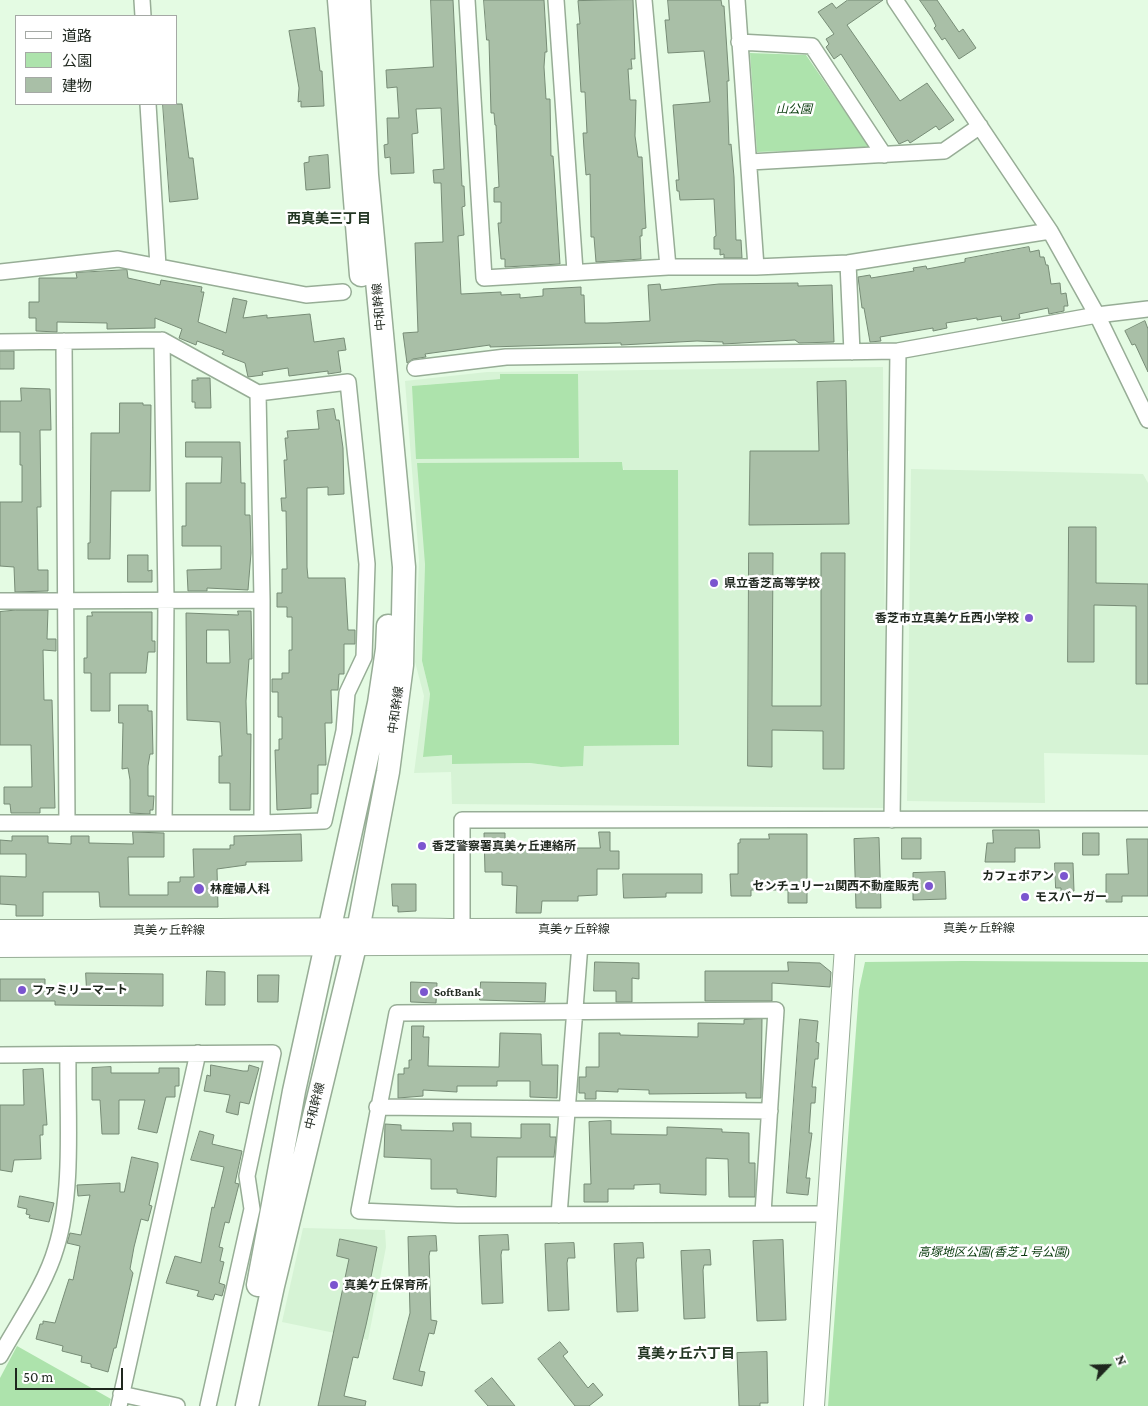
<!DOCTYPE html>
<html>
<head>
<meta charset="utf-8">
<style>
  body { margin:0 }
  #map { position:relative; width:1148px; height:1406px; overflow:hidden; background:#e4fbe3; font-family:"Crimson Pro","Noto Sans JP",serif }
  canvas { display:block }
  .legend { position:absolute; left:15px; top:15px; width:162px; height:90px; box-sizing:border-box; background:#fff; border:1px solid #a5a9a5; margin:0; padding:6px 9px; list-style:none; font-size:15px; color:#1f271e }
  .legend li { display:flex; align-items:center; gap:10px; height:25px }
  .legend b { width:25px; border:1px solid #a5a9a5 }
  .north { position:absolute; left:1083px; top:1341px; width:50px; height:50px; -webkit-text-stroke:4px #fff; paint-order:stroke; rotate:66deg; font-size:14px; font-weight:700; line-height:20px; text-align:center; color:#1f271e }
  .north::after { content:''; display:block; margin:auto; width:18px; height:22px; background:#1f271e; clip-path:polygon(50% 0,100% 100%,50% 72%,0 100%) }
  .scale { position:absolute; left:15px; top:1368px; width:108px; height:22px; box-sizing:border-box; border:2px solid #1f271e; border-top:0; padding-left:6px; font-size:15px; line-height:18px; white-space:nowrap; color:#1f271e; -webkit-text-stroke:4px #fff; paint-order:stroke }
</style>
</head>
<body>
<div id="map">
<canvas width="1148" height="1406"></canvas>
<ul class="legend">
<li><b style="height:6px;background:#fff"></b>道路</li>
<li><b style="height:14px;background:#ade3ac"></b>公園</li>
<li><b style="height:14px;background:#a9bfa7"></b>建物</li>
</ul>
<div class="north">N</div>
<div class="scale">50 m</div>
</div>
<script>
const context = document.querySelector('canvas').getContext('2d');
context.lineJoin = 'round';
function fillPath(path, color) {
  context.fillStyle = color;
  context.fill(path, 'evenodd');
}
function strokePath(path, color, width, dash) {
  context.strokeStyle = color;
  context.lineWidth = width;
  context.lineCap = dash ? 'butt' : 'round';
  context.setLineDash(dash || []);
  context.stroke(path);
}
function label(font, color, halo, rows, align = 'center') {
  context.font = font + ' "Crimson Pro","Noto Sans JP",serif';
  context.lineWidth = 5;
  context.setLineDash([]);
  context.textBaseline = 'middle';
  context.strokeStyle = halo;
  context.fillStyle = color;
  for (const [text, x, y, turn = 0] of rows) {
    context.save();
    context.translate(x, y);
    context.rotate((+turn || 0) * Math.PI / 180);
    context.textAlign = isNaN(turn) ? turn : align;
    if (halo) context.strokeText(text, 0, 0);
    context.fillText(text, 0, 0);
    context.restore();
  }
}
fillPath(new Path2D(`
  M883 367 886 808 452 804 451 772 414 773 424 696 415 662 419 560 405 381 487 372ZM578 374 412 386 500 379V374ZM750 451H849V524L749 525ZM622 462 679 745 584 746 582 766 561 767 530 763 452 764V755L424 757 430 694 422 661 425 564ZM749 553 773 554 772 706H821V553H844V769L823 731 772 730 771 766H748Z
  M911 469 1143 474 1148 483V755L1044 753 1045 803 907 801Z
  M303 1228 385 1230 386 1247 368 1340 282 1322Z`), '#d6f3d5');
fillPath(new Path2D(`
  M750 53 806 55 870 148 757 152Z
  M500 374H578L579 458 416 459 412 386 500 379Z
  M622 462 623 470H678L679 745 584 746 583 766 561 767 530 763 452 764V755L423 757 430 694 422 661 425 564 417 463Z
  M963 961 1148 962V1406H828L859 990 865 962Z
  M17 1346 111 1399 109 1406H0V1378Z`), '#ade3ac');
const building = new Path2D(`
  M431 0H453L462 186H464L465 206 462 207 464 235 458 236 461 294 501 292V295L520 294V298L543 296V289L581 287V295H584L585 323H607L650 321 648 285 660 284 661 290 719 284 798 283V286L832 285 834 342 799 343 795 340 723 344V342L697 341 621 345V343L490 347V345L425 354 426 357 413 359 407 363 403 333 418 332 415 243 443 242 441 183H434L433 170 444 169 441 108 416 109 418 133 412 134 414 173 391 174 390 157 385 158 384 145 388 144 387 118H399L397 87 387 88 386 70 433 67Z
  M484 0H544L547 52H545L544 67 546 99H550L551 156H553L554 169 560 264 505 267V259H501L498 223H501V202H494V188L499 187 496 125H495L494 113H491L489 40H487Z
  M633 0 635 59H631L632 69H628L630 100H636L635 136 638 157H642L646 228 642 229V236H640L641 259 596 262 594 237H591L590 174 586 175 584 149 583 133H587L585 92H581L577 24H580L578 1Z
  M668 0H721L722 6H724L729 81H727L729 145 731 144 734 177 736 240H741L742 258H724V254L720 255V249H714V237L716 236 714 199 680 200 679 191H677L676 180H679L673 105 710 102 704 51 668 53 665 20H669Z
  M848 0H883L847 25 900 101 927 83 954 120 939 130 936 126 910 143 908 140 899 144 841 54 834 59 826 47 829 44 826 39 834 34 818 12 832 3 836 8Z
  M920 0H937L959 32 963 29 976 48 959 59 945 38 942 40 934 28 936 26 932 18Z
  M315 28 320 71H322L324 106 301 107V101L298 102 299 88 289 31Z
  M163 104H182L189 158H193L198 199 170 202Z
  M328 155 330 188 306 190 304 163 309 162V157Z
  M1029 247 1030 252 1039 250 1040 257H1044L1046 265H1048L1051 284 1060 283 1061 294 1066 293 1068 306H1064V311L1049 314 1048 308 1019 314 1020 318 1002 321 1001 316 977 320V318L946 323 947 328 933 331V328L880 337 881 341 870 342 864 308H862L858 277 870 275 871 278 914 271 913 268 926 266 927 269 965 262V259Z
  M127 270 128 278 160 285 161 280 202 287 201 292H204L198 322 226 333 233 298 247 301 243 318 267 315V318L310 314 314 342 344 338 346 350 338 351 341 372 328 374V371L289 376 288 368 262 372 263 375 248 377 245 363 222 354 224 351 197 341 196 345 179 338 182 329 155 318V328L107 329V323L57 322V332L36 331V318H29V302H39V278H77L76 273Z
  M1145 321 1148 329V372L1135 344 1132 345 1125 331Z
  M0 351H14V369H0Z
  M197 378H210L211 408H195V402H192V380H198Z
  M846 381 849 524 749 525 750 451H819L817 382Z
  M21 388 50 389 51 430H40L41 507H37L38 570H48V591L15 592 14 567 0 566V502H22V465H20V432H0V401H21Z
  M120 403H143V405H151L150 491H111L110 559H88V543H90L91 433H119Z
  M334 409 336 420H339L343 448 344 494 328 495V487L307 488V567L308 578H345L348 630H355V644H344V674H339L338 690H331L332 723H325L326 765H318V794H311V808L277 810 275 750H279V739H282V717H278V692H272V679H282V673H289V650H292V617H287V607H277V593H282V569H287L286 511H282L281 498H286L284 460H287L285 438H288L287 431 319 429 317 411Z
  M186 442H240L241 483H245V515H250L251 553 248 590 207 588V591H188L187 570 221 569V546H182V526H186V483H221L222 457H186Z
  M1069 527H1096V583L1148 584V684H1136V606L1094 605V662H1068Z
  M749 553H773L772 706H821V553H845L844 769H823V731L772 730V767L748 766Z
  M128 555H148V571L152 570V582H128Z
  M16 610H48L47 639H56V651L43 650 44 700H52L55 808H40V813H11L10 804H4V787H32L31 745H0V612Z
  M238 611H251L252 659H249L246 701 247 734H251L250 810H230V783H219V756H222L220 722 187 720 186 613 238 615ZM207 630H229L230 663H207Z
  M92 612H152V641H155V652H148L146 673H110V711H91V673H84V658H87V616H92Z
  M119 705H148V711H152L153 754H150L148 766V796H154L153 810H150V814L130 813V780L128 768 122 769 123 723H119Z
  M993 830H1039L1040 848H1015V862H985L987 843H993Z
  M133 832 164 833V857H128L129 895H168V882H180V877H194L193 849H230V845H234V836L301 834 302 861 246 862V865L217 869 218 907H100L99 892H43V916H16V905L0 904V876L26 877V854H0V840L12 841V836H48V843L71 844V836H89V843L133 844Z
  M599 832H610V851H619V869H597V895L578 896V901H542L541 913H516L517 886 502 885V872H485L484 833H505V844L558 845V841L575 842V848H600Z
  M1083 833H1099V855H1083Z
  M769 834H807V903H788V890H751V896H731L730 874H738V843H740V839H769Z
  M879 838 881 908H856L854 839Z
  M902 838H921V859H902Z
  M1127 839H1148V896H1122V902H1106V874H1128Z
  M1055 863H1073L1074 891H1061V888H1056Z
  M945 872 946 899 913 900V873Z
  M623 874H702V893H666V897L624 898Z
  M392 884H416V911L398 912V906H393Z
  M595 962 639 963V979L632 978V1002H616V991H594Z
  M788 962 820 963 831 972 830 987 772 983V1001H705V971H788Z
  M207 971 225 972V1005H206Z
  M86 973 163 974V1006L55 1005V1001H0V979H45V986L86 987Z
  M258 975H279L278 1002H258Z
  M411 982 437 983 436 1003 411 1002Z
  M481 982 546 983 545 1002 480 1000Z
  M762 1019 761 1098H746V1093L649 1094V1090L618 1089V1092L596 1091V1099H585V1093H579V1077H586V1067H599V1033H620V1035L698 1037V1023L744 1024V1020Z
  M800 1019 818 1021 816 1042 819 1043 818 1059H815L812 1087H816L815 1103H811L809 1133H812L806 1178H810L808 1195 787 1193Z
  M412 1026H424L423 1037H429L428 1066 499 1067 500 1033 541 1034 542 1065H558L557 1098 530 1097V1081H497V1086H457V1092L423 1090V1096L398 1098V1074H404V1068H409V1060H411Z
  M211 1065 243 1071H248L249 1065 259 1068 249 1104 240 1102 238 1115 226 1112 230 1095 204 1091 207 1075 210 1076Z
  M111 1067V1073H159V1068H179V1086H175V1097H166L157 1133 138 1129 145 1100H119V1134H102L100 1100H92V1068Z
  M43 1069 47 1125H43V1135H40L41 1159 14 1160 12 1172 0 1170V1105H24L23 1070Z
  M611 1121V1134L667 1135V1127L722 1129V1132L749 1133V1163H755V1197H729L728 1159 706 1158V1195L660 1193V1184L634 1185V1189H608V1202H584V1184H591L589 1122Z
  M453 1123H471V1137L521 1138V1124H550V1137H556L554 1157H497L496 1197 457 1193V1189H431V1159L384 1157 385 1124 401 1125V1130L453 1131Z
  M200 1131 214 1135 212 1144 242 1151 235 1183 239 1184 229 1223 225 1222 219 1247 223 1248 220 1261 224 1262 219 1283 225 1285 222 1296 215 1294 213 1300 197 1296 199 1291 166 1283 175 1256 201 1263 212 1207 214 1208 224 1167 191 1160Z
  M132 1157 158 1163V1167L149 1205 152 1206 148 1221 141 1219 134 1247 130 1269 133 1273 116 1348H114L108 1372 91 1367V1364L81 1362 82 1356 62 1351 63 1346 36 1339 40 1324H43V1321L55 1323 69 1279 73 1280 80 1246 67 1243 70 1233 81 1235 90 1195 78 1196 77 1185 120 1183V1192H124Z
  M20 1196 54 1203 49 1222 29 1218 30 1215 26 1214 27 1209 18 1207Z
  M508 1235 509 1250H502L501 1255 503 1303 482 1304 479 1236Z
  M436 1236 437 1251H430L429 1256 431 1320 437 1321 434 1334 429 1333 419 1371 425 1372 422 1386 393 1379 410 1313 408 1237Z
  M340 1239 377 1247 368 1292 373 1293 366 1325 358 1358 353 1357 344 1396 366 1401 365 1406H318L349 1259 337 1256Z
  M783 1240 786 1320 757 1321 753 1241Z
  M574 1243 575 1258H568L567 1263 569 1310 548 1311 545 1244Z
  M643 1243 644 1258H637L636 1263 638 1311 617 1312 614 1244Z
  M710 1250 711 1265H704L703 1270 705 1318 684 1319 681 1251Z
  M560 1342 568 1352 563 1356 588 1388 593 1383 603 1395 589 1406H575L538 1359Z
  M767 1352 768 1403H760V1406H739L737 1353Z
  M492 1378 515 1406H488L475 1391Z`);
fillPath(building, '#a9bfa7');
strokePath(building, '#778c76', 1);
const minor = new Path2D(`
  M142 0 143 16
  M467 0 484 278 668 267H756L848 263 1050 231
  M556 0 575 271
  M644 0 668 267
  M737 0 756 267
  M895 0 1050 231 1097 315 1148 420
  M739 42 812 46 884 155
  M148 104 158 266
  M750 162 944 151 980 126
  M848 263 852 352
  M0 272 118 259 306 295 343 292
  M162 340 166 600 164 823
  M64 341 67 823
  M0 342 162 340 258 393 348 382 367 564 364 657 347 693 344 731 324 821 262 823
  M415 368 506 357 898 351 1097 315 1148 309
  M0 601 262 600
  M892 820 898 351
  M0 823H262V600L258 393
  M462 929V820L1148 819
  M0 1055 273 1053 247 1176 252 1209 208 1406
  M377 1107 770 1111
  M763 1213 776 1010 397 1013 359 1211 457 1215 825 1214
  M559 1215 580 944
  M0 1356C19 1321 45 1286 56 1248 74 1191 67 1115 68 1055
  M121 1394 177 1406
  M119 1406 198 1053`);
const tertiary = new Path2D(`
  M0 930C154 931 308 926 462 929L1148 927
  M0 947 580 944H1148
  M814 1406 846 932`);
const secondary = new Path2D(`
  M339 0 361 275
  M258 1285 294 1091 379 703 387 649 388 626
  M247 1406 273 1286 355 946 388 772 402 665 404 567 367 175 359 0`);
strokePath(minor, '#97ad96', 18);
strokePath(tertiary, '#97ad96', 22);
strokePath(secondary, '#97ad96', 25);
strokePath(minor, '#fff', 15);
strokePath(tertiary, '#fff', 20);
strokePath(secondary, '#fff', 22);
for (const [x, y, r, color] of [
  [714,583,5,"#7b55cf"],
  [1029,618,5,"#7b55cf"],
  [422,846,5,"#7b55cf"],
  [1064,876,5,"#7b55cf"],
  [929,886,5,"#7b55cf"],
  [199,889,6,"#7b55cf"],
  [1025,897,5,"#7b55cf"],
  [22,990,5,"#7b55cf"],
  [424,992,5,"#7b55cf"],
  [334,1285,5,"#7b55cf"]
]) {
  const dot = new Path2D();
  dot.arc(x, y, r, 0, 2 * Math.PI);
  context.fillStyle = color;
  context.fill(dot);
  strokePath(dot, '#fff', 2);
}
label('italic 12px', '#073a0b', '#fff', [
  ["山公園",794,109],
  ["高塚地区公園(香芝１号公園)",994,1252]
]);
label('12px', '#1f271e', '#fff', [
  ["中和幹線",379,307,-95],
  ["中和幹線",396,710,-82],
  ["真美ヶ丘幹線",979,928],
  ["真美ヶ丘幹線",574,929],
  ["真美ヶ丘幹線",169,930],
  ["中和幹線",315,1106,-76]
]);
label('bold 12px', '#1f271e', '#fff', [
  ["県立香芝高等学校",724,583],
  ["香芝市立真美ケ丘西小学校",1019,618,"right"],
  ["香芝警察署真美ヶ丘連絡所",432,846],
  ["カフェポアン",1054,876,"right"],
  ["センチュリー21関西不動産販売",919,886,"right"],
  ["林産婦人科",210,889],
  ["モスバーガー",1035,897],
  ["ファミリーマート",32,990],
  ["SoftBank",434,992],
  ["真美ケ丘保育所",344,1285]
], 'left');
label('bold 14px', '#233623', '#fff', [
  ["西真美三丁目",329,219],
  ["真美ヶ丘六丁目",686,1354]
]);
</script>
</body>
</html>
